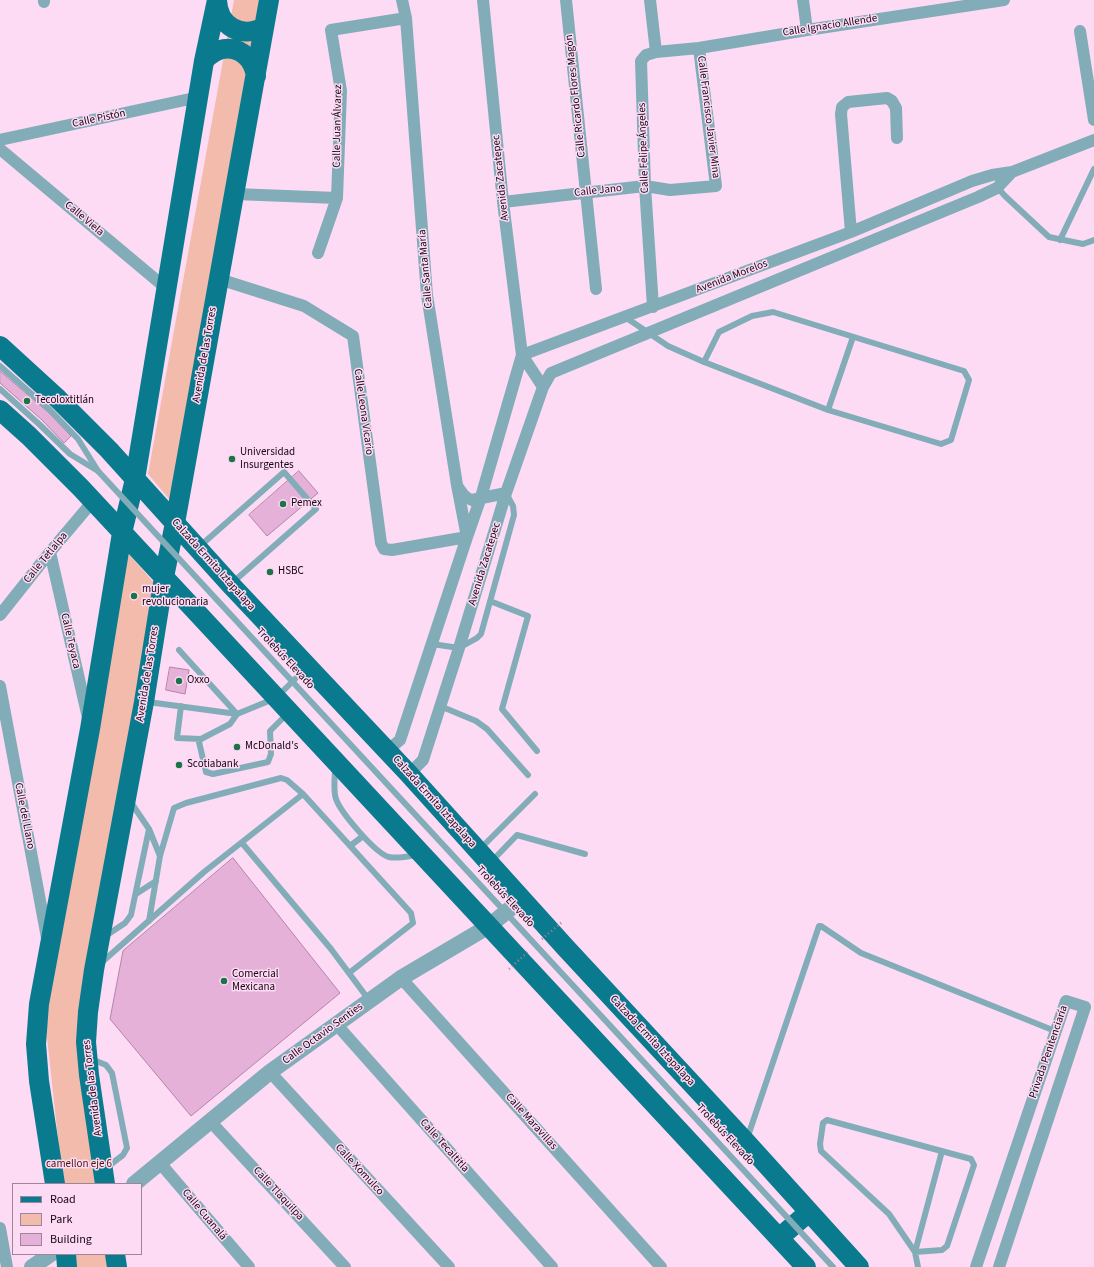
<!DOCTYPE html>
<html>
<head>
<meta charset="utf-8">
<style>
  body { margin:0 }
  #map { position:relative; width:1094px; height:1267px; overflow:hidden; background:#fddbf4; font-family:"Source Sans 3",sans-serif }
  canvas { display:block }
  .legend { position:absolute; left:12px; top:1183px; width:130px; height:72px; box-sizing:border-box; background:#fddbf4; border:1px solid #a0859a; margin:0; padding:5px 7px; list-style:none; font-size:12px; color:#150512 }
  .legend li { display:flex; align-items:center; gap:8px; height:20px }
  .legend b { width:20px; border:1px solid #a0859a }
</style>
</head>
<body>
<div id="map">
<canvas width="1094" height="1267"></canvas>
<ul class="legend">
<li><b style="height:5px;background:#0a7a8f"></b>Road</li>
<li><b style="height:11px;background:#f3bbab"></b>Park</li>
<li><b style="height:11px;background:#e6b1d8"></b>Building</li>
</ul>
</div>
<script>
const context = document.querySelector('canvas').getContext('2d');
context.lineJoin = 'round';
function fillPath(path, color) {
  context.fillStyle = color;
  context.fill(path, 'evenodd');
}
function strokePath(path, color, width, dash) {
  context.strokeStyle = color;
  context.lineWidth = width;
  context.lineCap = dash ? 'butt' : 'round';
  context.setLineDash(dash || []);
  context.stroke(path);
}
function label(font, color, halo, rows, align = 'center') {
  context.font = font + ' "Source Sans 3",sans-serif';
  context.lineWidth = 3;
  context.setLineDash([]);
  context.textBaseline = 'middle';
  context.strokeStyle = halo;
  context.fillStyle = color;
  for (const [text, x, y, turn = 0] of rows) {
    context.save();
    context.translate(x, y);
    context.rotate((+turn || 0) * Math.PI / 180);
    context.textAlign = isNaN(turn) ? turn : align;
    if (halo) context.strokeText(text, 0, 0);
    context.fillText(text, 0, 0);
    context.restore();
  }
}
fillPath(new Path2D(`
  M234 0H259L170 500 148 474Z
  M127 552 155 584 78 1024 98 1184H63L45 1019Z
  M72 1254H111L112 1267H74Z`), '#f3bbab');
const building = new Path2D(`
  M0 371 48 412 71 436 64 443 42 420 0 383Z
  M299 471 318 493 267 536 249 515Z
  M170 667 189 670 185 694 166 690Z
  M233 858 340 993 191 1116 110 1019 123 951Z`);
fillPath(building, '#e6b1d8');
strokePath(building, '#b582a8', 1);
strokePath(new Path2D(`
  M997 187 1005 196 1049 237 1083 244 1094 240
  M1060 240 1094 169
  M625 317 668 346 704 362 828 410 941 444 951 440 969 380 964 371 773 312 752 316 719 332 704 362
  M0 389 39 424 70 454 98 471
  M828 410 853 337
  M200 546 284 472 316 509 232 583
  M490 601 528 616 502 709 537 751
  M432 644 459 648 477 638 481 634 514 515 513 506 507 495
  M179 650 237 714 230 724 201 739 199 742 206 772 213 774 268 762 271 754 270 731 288 713
  M148 702 237 714 276 698 306 668
  M181 706 177 738 201 739
  M440 706 476 721 487 729 528 775
  M335 768C335 778 333 791 336 799 341 813 376 854 389 857 397 859 409 856 417 855
  M130 801 149 829 160 856
  M242 843 331 949 369 1000
  M350 846 363 836
  M481 848 535 794
  M491 862 517 835 585 854
  M136 894 156 881
  M149 921 160 856 174 808 186 803 281 778 287 780 303 794 411 913 413 923 349 973
  M104 937 125 923 131 915 149 829
  M101 963 204 872 303 794
  M91 1059 106 1065 112 1073 127 1148 123 1155 106 1168
  M747 1139 819 926H821L861 953 1055 1031
  M915 1252 942 1250 947 1246 974 1165 971 1159 827 1120 823 1123 820 1144 821 1151 889 1214 915 1252 918 1267
  M915 1252 942 1151`), '#82adb8', 6);
strokePath(new Path2D(`
  M44 0V2
  M483 0 503 202 522 355 543 387
  M566 0 596 289
  M650 0 656 52 646 55 641 61 645 186 653 307
  M803 0 807 30
  M1080 31 1094 120
  M656 52 699 48 807 30 1004 0
  M0 140 199 97
  M0 149 167 289
  M235 194 337 198
  M503 202 645 186 670 190 716 186 699 48
  M851 232 841 114 842 107 848 102 887 98 892 101 896 108 897 138
  M318 253 337 198 341 91 331 30 406 18
  M219 279 304 306 353 336 381 543 384 549 392 550 467 537 457 485 427 295 406 18 402 0
  M458 487C462 493 465 498 472 500L506 493
  M50 552 88 718
  M0 615 50 552 93 501
  M0 686 47 938
  M387 751 400 740 467 537 481 497 522 355 851 232 972 181 992 175 1012 172 1094 140
  M409 774 423 760 459 648 506 493 543 387 551 373 978 197 997 188 1012 172
  M401 978 661 1267
  M337 1025 552 1267
  M270 1072 449 1267
  M210 1121 345 1267
  M160 1163 249 1267
  M0 1228 7 1267
  M976 1267 1066 1001 1085 1007 999 1267`), '#82adb8', 12);
strokePath(new Path2D(`
  M134 1184 270 1072 401 978 489 926 522 899
  M32 1267 51 1254`), '#82adb8', 16);
strokePath(new Path2D(`
  M217 0C218 26 241 39 264 27
  M204 61C223 39 251 48 256 76
  M0 346 58 399 109 450 230 584 409 774 565 947 746 1142 859 1267
  M0 410 29 436 81 488 806 1267
  M55 1184 39 1081 36 1044 39 1004 90 729 122 533 135 479 204 61 217 0
  M105 1184 89 1075 86 1042 88 1012 94 970 144 702 164 577 175 523 269 0
  M779 1238 809 1212
  M66 1254 67 1267
  M115 1254 117 1267`), '#0a7a8f', 20);
strokePath(new Path2D(`
  M542 939 562 922
  M509 969 529 951`), '#a1869a', 2.5, [1, 3]);
strokePath(new Path2D(`
  M0 366 50 410 78 439 98 471 833 1267`), '#82adb8', 6);
for (const [x, y, r, color] of [
  [27,401,4,"#1c7347"],
  [232,459,4,"#1c7347"],
  [283,504,4,"#1c7347"],
  [270,572,4,"#1c7347"],
  [134,596,4,"#1c7347"],
  [179,681,4,"#1c7347"],
  [237,747,4,"#1c7347"],
  [179,765,4,"#1c7347"],
  [224,981,4,"#1c7347"]
]) {
  const dot = new Path2D();
  dot.arc(x, y, r, 0, 2 * Math.PI);
  context.fillStyle = color;
  context.fill(dot);
  strokePath(dot, '#fddbf4', 1.5);
}
label('11px', '#150512', '#fddbf4', [
  ["Calle Ignacio Allende",830,26,-9],
  ["Calle Ricardo Flores Magón",576,96,-96],
  ["Calle Francisco Javier Mina",708,117,83],
  ["Calle Pistón",99,119,-12],
  ["Calle Juan Álvarez",338,126,-89],
  ["Calle Felipe Ángeles",644,148,-92],
  ["Avenida Zacatepec",501,178,-96],
  ["Calle Jano",598,191,-6],
  ["Calle Viela",84,219,40],
  ["Calle Santa María",426,269,-95],
  ["Avenida Morelos",732,277,-21],
  ["Avenida de las Torres",205,355,-80],
  ["Calle Leona Vicario",363,412,82],
  ["Calle Tetlalpa",46,558,-51],
  ["Avenida Zacatepec",485,564,-73],
  ["Calzada Ermita Iztapalapa",213,565,48],
  ["Calle Teyaca",70,641,77],
  ["Trolebús Elevado",285,659,47],
  ["Avenida de las Torres",148,674,-81],
  ["Calzada Ermita Iztapalapa",434,802,48],
  ["Calle del Llano",24,816,79],
  ["Trolebús Elevado",505,897,47],
  ["Calle Octavio Senties",323,1034,-36],
  ["Calzada Ermita Iztapalapa",652,1041,47],
  ["Privada Penitenciaría",1049,1052,-71],
  ["Avenida de las Torres",93,1088,-97],
  ["Calle Maravillas",531,1122,48],
  ["Trolebús Elevado",725,1135,47],
  ["Calle Tecaltitla",444,1146,48],
  ["Calle Xomulco",359,1170,47],
  ["Calle Tlaquilpa",278,1194,47],
  ["Calle Cuanalá",204,1215,50]
]);
label('11px', '#150512', '#fddbf4', [
  ["Tecoloxtitlán",35,401],
  ["Universidad",240,453],
  ["Insurgentes",240,466],
  ["Pemex",291,504],
  ["HSBC",278,572],
  ["mujer",142,590],
  ["revolucionaria",142,603],
  ["Oxxo",187,681],
  ["McDonald's",245,747],
  ["Scotiabank",187,765],
  ["Comercial",232,975],
  ["Mexicana",232,988]
], 'left');
label('11px', '#4a1507', '#fddbf4', [
  ["camellon eje 6",79,1165]
]);
</script>
</body>
</html>
